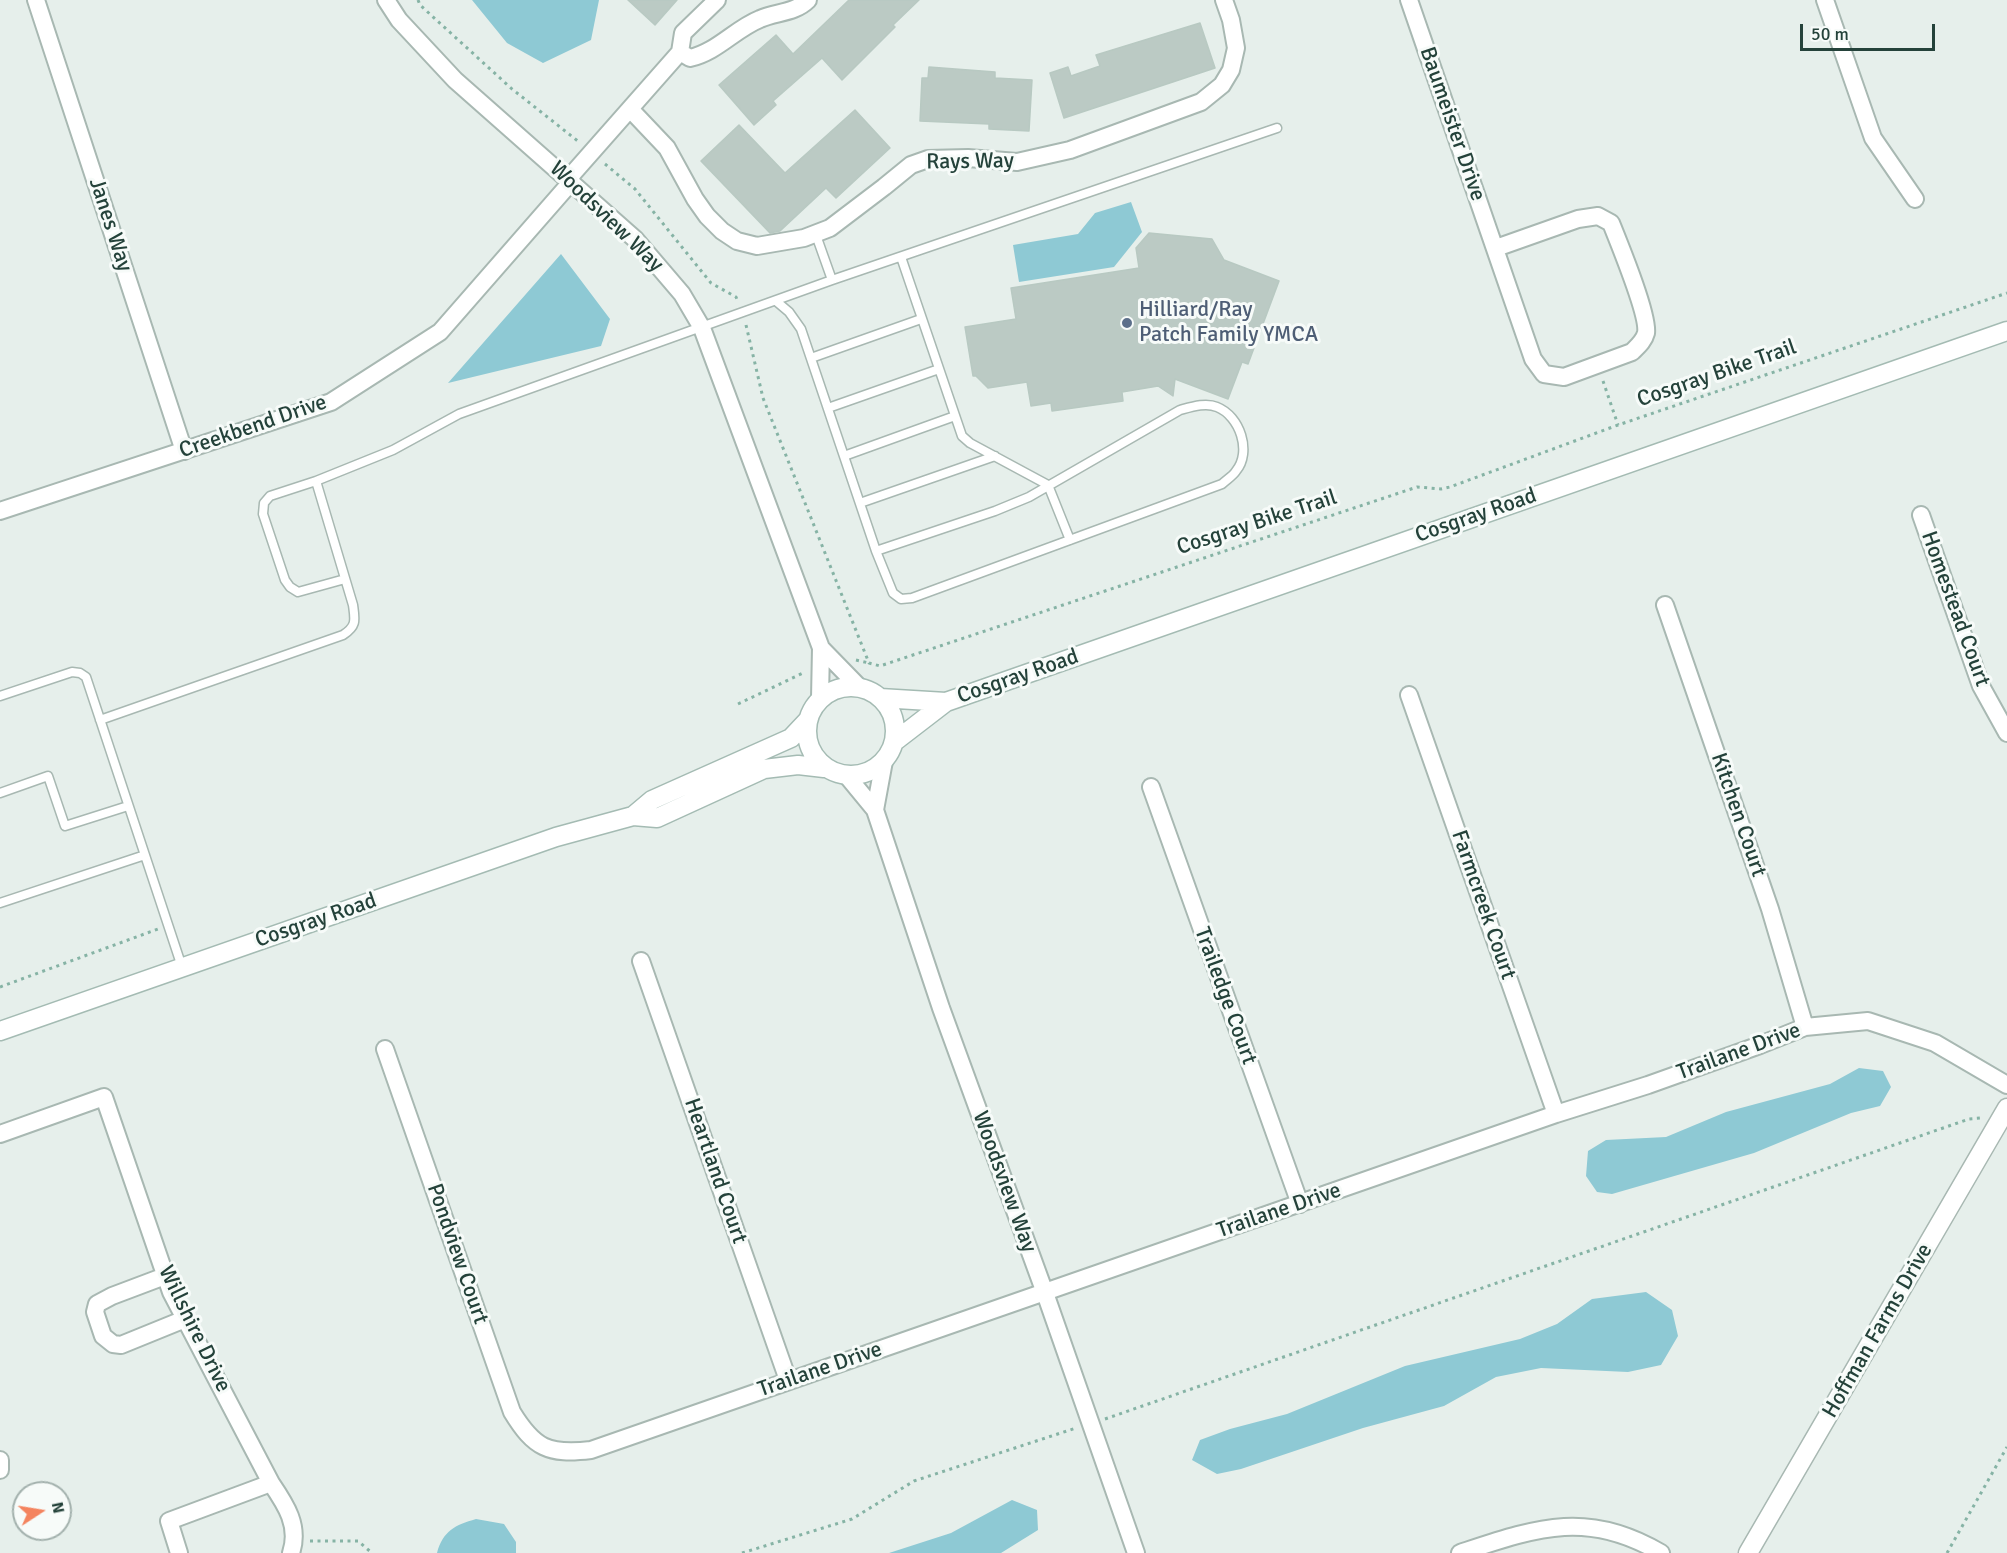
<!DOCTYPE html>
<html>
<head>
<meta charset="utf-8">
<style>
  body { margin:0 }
  #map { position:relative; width:2007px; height:1553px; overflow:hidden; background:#e6efeb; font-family:Signika,sans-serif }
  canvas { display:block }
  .north { position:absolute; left:12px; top:1481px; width:60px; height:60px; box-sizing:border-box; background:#f7fbf9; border:2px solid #a3b1ad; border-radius:50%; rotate:78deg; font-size:16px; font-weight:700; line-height:24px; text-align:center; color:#24423a }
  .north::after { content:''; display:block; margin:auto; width:21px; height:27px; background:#f4845f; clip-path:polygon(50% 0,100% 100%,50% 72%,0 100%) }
  .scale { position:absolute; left:1800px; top:24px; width:135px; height:27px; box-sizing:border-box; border:3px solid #24423a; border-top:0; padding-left:8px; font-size:18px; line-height:21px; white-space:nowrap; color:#24423a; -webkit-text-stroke:4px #f7fbf9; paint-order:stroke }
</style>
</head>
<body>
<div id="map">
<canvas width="2007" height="1553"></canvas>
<div class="north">N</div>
<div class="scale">50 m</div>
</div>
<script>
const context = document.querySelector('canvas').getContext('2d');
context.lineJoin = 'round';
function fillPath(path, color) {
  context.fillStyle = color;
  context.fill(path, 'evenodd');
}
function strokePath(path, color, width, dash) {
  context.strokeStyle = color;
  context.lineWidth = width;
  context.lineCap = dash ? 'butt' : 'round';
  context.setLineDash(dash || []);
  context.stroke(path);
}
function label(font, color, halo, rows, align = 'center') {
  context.font = font + ' Signika,sans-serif';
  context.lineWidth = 6;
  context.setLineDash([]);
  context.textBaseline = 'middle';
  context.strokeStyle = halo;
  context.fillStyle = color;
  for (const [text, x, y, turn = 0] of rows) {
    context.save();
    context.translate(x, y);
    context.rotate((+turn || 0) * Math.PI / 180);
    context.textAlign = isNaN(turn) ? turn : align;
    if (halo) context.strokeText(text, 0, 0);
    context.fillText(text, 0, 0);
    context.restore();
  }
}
fillPath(new Path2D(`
  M472 0H599L591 40 543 63 507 43Z
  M1131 202 1142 232 1114 267 1019 282 1013 245 1078 234 1095 213Z
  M561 254 610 319 601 346 448 383Z
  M1859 1068 1883 1071 1891 1087 1880 1106 1851 1113 1754 1153 1612 1194 1597 1192 1586 1176 1588 1151 1606 1140 1666 1137 1726 1112 1830 1084Z
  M1646 1292 1672 1310 1678 1336 1661 1365 1628 1372 1541 1368 1496 1377 1444 1406 1363 1428 1241 1469 1217 1474 1192 1460 1200 1440 1230 1429 1287 1414 1405 1366 1520 1339 1557 1324 1592 1299Z
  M1012 1500 1037 1510 1038 1530 1001 1553H889L951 1533Z
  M476 1519 504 1524 516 1542V1553H437C443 1531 455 1525 476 1519Z`), '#8ec9d4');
const building = new Path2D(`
  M628 0H677L655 25Z
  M849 0H919L893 25 895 27 842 80 822 58 773 101 776 105 754 125 719 85 776 35 793 54Z
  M1200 23 1215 68 1064 118 1050 73 1068 67 1071 76 1100 66 1096 55Z
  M929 67 995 72V78L1032 80 1029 131 989 129V124L920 121 922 78H928Z
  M855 110 890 148 836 198 826 188 780 231 770 233 701 161 739 125 785 173Z
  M1149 233 1212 239 1224 260 1279 281 1248 364 1242 362 1228 399 1175 379 1173 396 1158 386 1122 392 1123 401 1052 411 1051 403 1031 406 1027 382 988 388 976 376H973L965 327 1016 319 1011 288 1139 268 1136 248Z`);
fillPath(building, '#bbcac4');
strokePath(building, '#b8c9c2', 1.5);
const service = new Path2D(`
  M816 235 832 280
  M901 257 962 436 970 443 1048 485 1070 540
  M776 301 789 312 801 329 876 551 893 593 901 599 912 598 1222 484C1226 480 1233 476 1236 471 1252 452 1240 416 1217 407 1206 402 1191 407 1180 410L1029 497 995 511 876 551
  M811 358 921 319
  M828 408 939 369
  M844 456 955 416
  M316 481 270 496 264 503 263 514 285 580 290 587 298 592 345 579
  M860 503 995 456
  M0 696 72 672 80 673 86 677 182 967
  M100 720 343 635C357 626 355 620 353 605L316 481 393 450 459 414 832 280 1277 128
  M0 793 48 776 65 826 128 806
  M0 903 145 855`);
const minor = new Path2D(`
  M36 0 184 451
  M386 0 399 20 455 80 635 239 682 294 702 328 821 648 820 698
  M1409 0 1533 359 1544 374 1564 377 1632 352C1638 346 1644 341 1646 333 1649 316 1619 243 1611 223L1598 216 1578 219 1496 248
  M1825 0 1873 138 1915 199
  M680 52 690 58C717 52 735 29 760 19 776 12 795 13 808 0
  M630 109 667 148 695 199 707 216 722 231 737 241 757 246 804 238 830 228 884 187 911 165 928 159 968 158 1017 162 1070 150 1201 102 1222 85 1231 70 1236 48 1231 20 1224 0
  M568 179 680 52 683 33 717 0
  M0 511 331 402 440 332 572 181
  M1921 515 1981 686 2007 733
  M1665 605 1770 909 1805 1027
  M821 648 859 687
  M1409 695 1556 1114
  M847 776 875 810 941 1008 1045 1293 1136 1553
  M1151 787 1300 1204
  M875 810 884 761
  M641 961 788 1380
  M385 1049 512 1412C534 1448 548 1455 591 1450L1556 1114 1648 1085 1760 1045 1805 1027 1868 1021 1935 1043 2007 1085
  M0 1134 104 1097 171 1292 271 1483C286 1505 300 1526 291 1553
  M165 1276 112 1296 97 1304 95 1312 103 1336 113 1344 121 1345 185 1319
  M0 1460V1470
  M179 1553 169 1521 271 1483
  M1460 1553C1536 1528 1587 1509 1661 1553`);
const tertiary = new Path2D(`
  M1748 1553 2007 1108`);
const secondary = new Path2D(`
  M807 731a44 44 0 1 1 88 0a44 44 0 1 1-88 0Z
  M880 698 946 702
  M894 742 946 702 2007 331
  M633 816 652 800 791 738 807 721
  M0 1031 556 837 633 816 657 818 764 769 798 765 824 768`);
strokePath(service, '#a8b8b2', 11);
strokePath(minor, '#a8b8b2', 20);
strokePath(tertiary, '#a8b8b2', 21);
strokePath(secondary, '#a4bbb3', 21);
strokePath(new Path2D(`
  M418 0 420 5 512 89 579 142
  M605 164 635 189 711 283 736 297 738 302
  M746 325 763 398 869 663 880 666 1417 487 1441 489 1450 487 1618 425 2007 293
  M1603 381 1618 425
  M856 660 869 663
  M738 704 805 672
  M0 987 158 929
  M1105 1419 1969 1119 1981 1118
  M310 1541H358L372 1553
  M742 1553 852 1519 914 1481 1076 1428
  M1947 1553 2007 1447`), '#86b3a5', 3, [3, 4.5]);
strokePath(service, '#fff', 8);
strokePath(minor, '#fff', 16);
strokePath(tertiary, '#fff', 18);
strokePath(secondary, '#fff', 18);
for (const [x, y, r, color] of [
  [1127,323,6,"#5c6f8a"]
]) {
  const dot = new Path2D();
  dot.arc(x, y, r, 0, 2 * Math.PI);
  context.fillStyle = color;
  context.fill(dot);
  strokePath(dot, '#f7fbf9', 2);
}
label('22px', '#24423a', '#f7fbf9', [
  ["Baumeister Drive",1452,124,71],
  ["Rays Way",970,162,-1],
  ["Woodsview Way",606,217,44],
  ["Janes Way",110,225,72],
  ["Cosgray Bike Trail",1717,374,-19],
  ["Creekbend Drive",253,427,-19],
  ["Cosgray Road",1476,516,-19],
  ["Cosgray Bike Trail",1257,523,-18],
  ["Homestead Court",1955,609,70],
  ["Cosgray Road",1018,677,-19],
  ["Kitchen Court",1738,815,71],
  ["Farmcreek Court",1483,905,71],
  ["Cosgray Road",316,921,-19],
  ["Trailedge Court",1225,996,70],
  ["Trailane Drive",1739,1052,-20],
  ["Heartland Court",715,1171,71],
  ["Woodsview Way",1004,1182,70],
  ["Trailane Drive",1279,1211,-19],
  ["Pondview Court",457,1254,71],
  ["Willshire Drive",194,1329,64],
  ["Hoffman Farms Drive",1878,1331,-60],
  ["Trailane Drive",820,1370,-19]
]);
label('22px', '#4e5e75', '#f7fbf9', [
  ["Hilliard/Ray",1139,310],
  ["Patch Family YMCA",1139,335]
], 'left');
</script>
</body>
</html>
